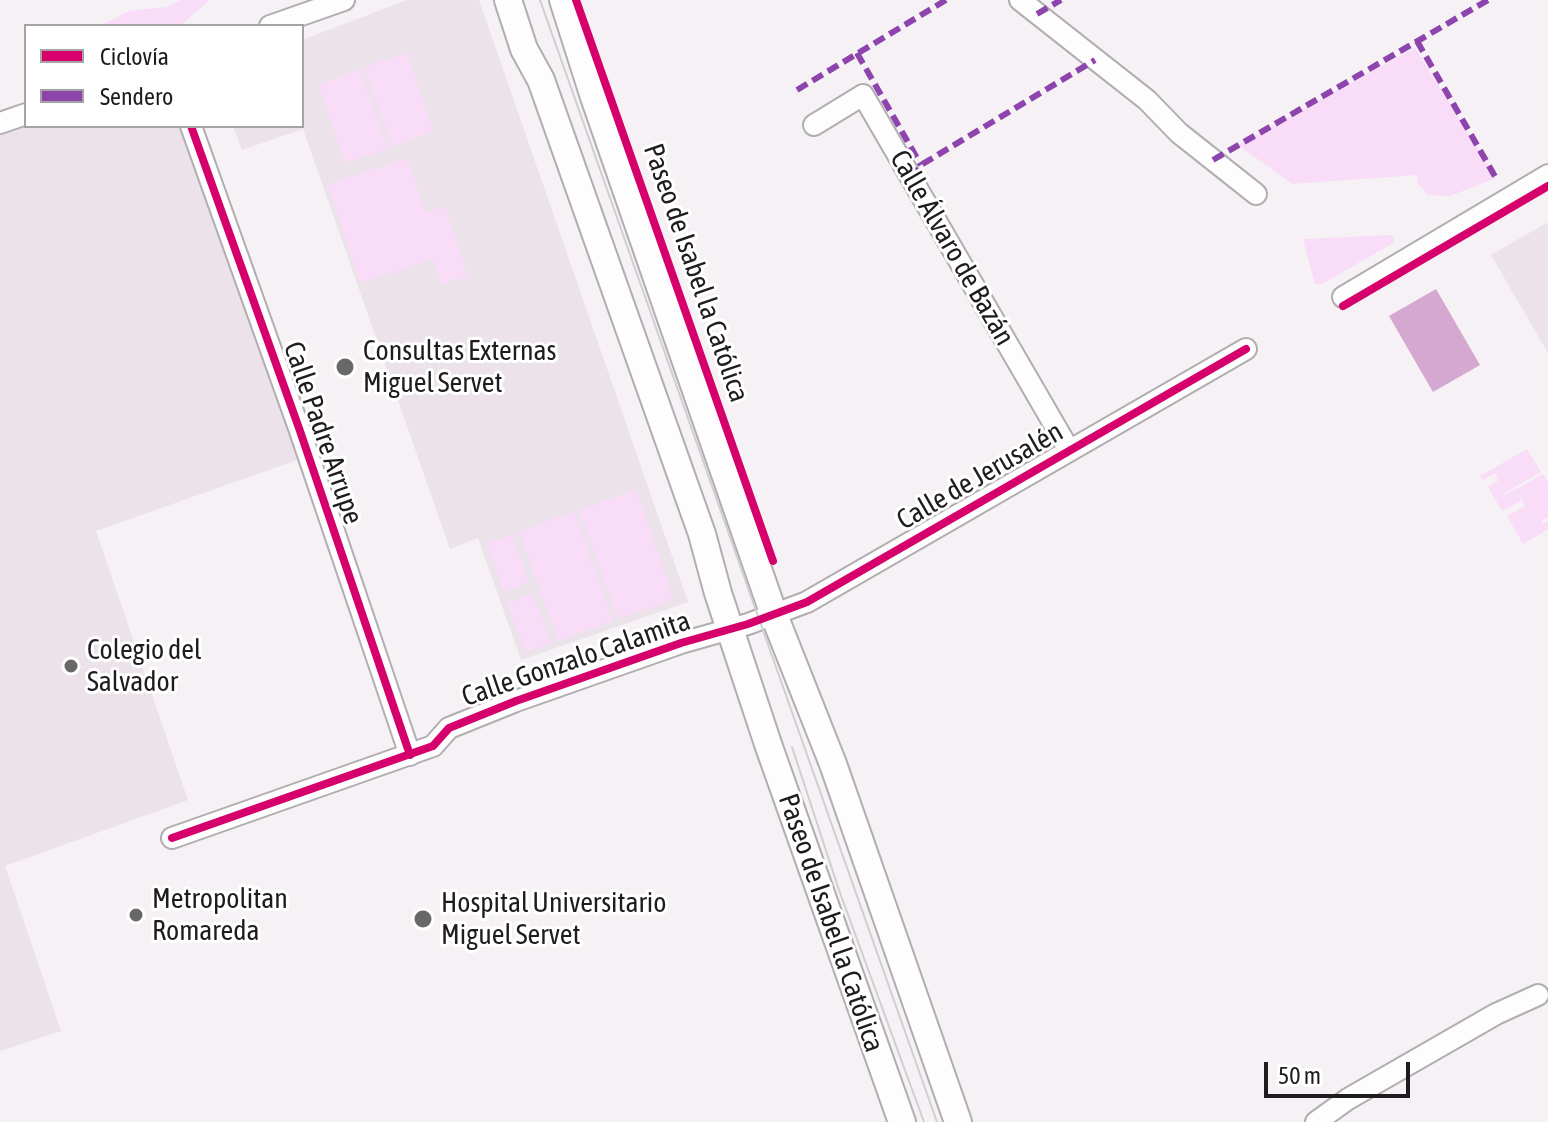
<!DOCTYPE html>
<html>
<head>
<meta charset="utf-8">
<style>
  body { margin:0 }
  #map { position:relative; width:1548px; height:1122px; overflow:hidden; background:#f6f1f5; font-family:"Asap Condensed",sans-serif }
  canvas { display:block }
  .legend { position:absolute; left:24px; top:24px; width:280px; height:104px; box-sizing:border-box; background:#fff; border:2px solid #a5a4a5; margin:0; padding:10px 14px; list-style:none; font-size:24px; color:#1e1c1e }
  .legend li { display:flex; align-items:center; gap:16px; height:40px }
  .legend b { width:40px; border:2px solid #a5a4a5 }
  .scale { position:absolute; left:1264px; top:1062px; width:146px; height:36px; box-sizing:border-box; border:4px solid #1e1c1e; border-top:0; padding-left:10px; font-size:24px; line-height:28px; white-space:nowrap; color:#1e1c1e; -webkit-text-stroke:6px #fff; paint-order:stroke }
</style>
</head>
<body>
<div id="map">
<canvas width="1548" height="1122"></canvas>
<ul class="legend">
<li><b style="height:10px;background:#d6006c"></b>Ciclovía</li>
<li><b style="height:10px;background:#8e44ad"></b>Sendero</li>
</ul>
<div class="scale">50 m</div>
</div>
<script>
const context = document.querySelector('canvas').getContext('2d');
context.lineJoin = 'round';
function fillPath(path, color) {
  context.fillStyle = color;
  context.fill(path, 'evenodd');
}
function strokePath(path, color, width, dash) {
  context.strokeStyle = color;
  context.lineWidth = width;
  context.lineCap = dash ? 'butt' : 'round';
  context.setLineDash(dash || []);
  context.stroke(path);
}
function label(font, color, halo, rows, align = 'center') {
  context.font = font + ' "Asap Condensed",sans-serif';
  context.lineWidth = 6;
  context.setLineDash([]);
  context.textBaseline = 'middle';
  context.strokeStyle = halo;
  context.fillStyle = color;
  for (const [text, x, y, turn = 0] of rows) {
    context.save();
    context.translate(x, y);
    context.rotate((+turn || 0) * Math.PI / 180);
    context.textAlign = isNaN(turn) ? turn : align;
    if (halo) context.strokeText(text, 0, 0);
    context.fillText(text, 0, 0);
    context.restore();
  }
}
fillPath(new Path2D(`
  M407 0H479L688 602 521 660 478 538 450 549 303 129 242 150 233 126H302V40Z
  M26 120V126H182L300 459 96 531 188 800 5 866 61 1031 0 1051V130Z
  M1548 222V353L1491 255Z`), '#ebe2ea');
fillPath(new Path2D(`
  M181 0H210L180 26H100L129 11 167 7Z
  M1415 48 1496 178 1450 196 1428 195 1418 184 1417 175 1292 184 1238 145Z
  M407 53 434 132 391 147 364 67Z
  M361 69 388 149 345 163 318 84Z
  M408 158 425 212 445 206 468 276 441 284 433 259 360 283 328 184Z
  M1391 235 1395 239 1393 243 1322 284H1315L1303 239Z
  M1527 449 1541 472 1503 494 1505 495 1543 474 1548 483V517L1542 521 1543 523 1548 521V529L1523 544 1507 516 1525 506 1522 500 1502 511 1488 487 1498 481 1495 473 1483 480 1480 476Z
  M636 489 674 599 618 619 579 510Z
  M574 511 613 621 558 641 519 532Z
  M512 534 529 582 504 592 486 544Z
  M533 594 551 643 525 652 507 603Z`), '#f9dcf7');
fillPath(new Path2D(`
  M1436 289 1480 365 1433 392 1389 316Z`), '#d4a8d1');
const minor = new Path2D(`
  M1020 0 1147 100 1179 133 1256 194
  M270 26 344 0
  M0 123 26 114
  M814 125 863 95 1069 450
  M191 126 300 431 410 755
  M1343 297 1548 175
  M172 838 433 746 449 728 516 701 681 643 748 624 807 602 1246 349
  M1316 1122 1348 1099 1496 1014 1538 995`);
const major = new Path2D(`
  M508 0 524 49 541 80 702 534 718 593 768 744 902 1122
  M563 0 594 97 774 615 833 764 958 1122`);
strokePath(minor, '#b1aeb1', 24);
strokePath(major, '#b1aeb1', 30);
strokePath(minor, '#fefdfe', 20);
strokePath(major, '#fefdfe', 26);
strokePath(new Path2D(`
  M540 0 937 1122
  M792 747 839 890 924 1122`), '#d0ced0', 2);
strokePath(new Path2D(`
  M1037 14 1061 0
  M1417 41 1496 178
  M857 53 921 165
  M797 90 946 0
  M1213 160 1488 0
  M911 178 921 165 1095 60`), '#8e44ad', 6, [12, 6]);
strokePath(new Path2D(`
  M576 0 773 561
  M191 126 300 431 410 755
  M1343 306 1548 186
  M172 838 433 746 449 728 516 701 681 643 748 624 807 602 1246 349`), '#d6006c', 8);
for (const [x, y, r, color] of [
  [345,367,10,"#6a6769"],
  [71,666,8,"#6a6769"],
  [136,915,8,"#6a6769"],
  [423,919,10,"#6a6769"]
]) {
  const dot = new Path2D();
  dot.arc(x, y, r, 0, 2 * Math.PI);
  context.fillStyle = color;
  context.fill(dot);
  strokePath(dot, '#fff', 3);
}
label('28px', '#1e1c1e', '#fff', [
  ["Calle Álvaro de Bazán",952,248,60],
  ["Paseo de Isabel la Católica",696,273,71],
  ["Calle Padre Arrupe",323,433,71],
  ["Calle de Jerusalén",980,476,-30],
  ["Calle Gonzalo Calamita",576,659,-19],
  ["Paseo de Isabel la Católica",831,923,71]
]);
label('28px', '#1e1c1e', '#fff', [
  ["Consultas Externas",363,351],
  ["Miguel Servet",363,383],
  ["Colegio del",87,650],
  ["Salvador",87,682],
  ["Metropolitan",152,899],
  ["Romareda",152,931],
  ["Hospital Universitario",441,903],
  ["Miguel Servet",441,935]
], 'left');
</script>
</body>
</html>
